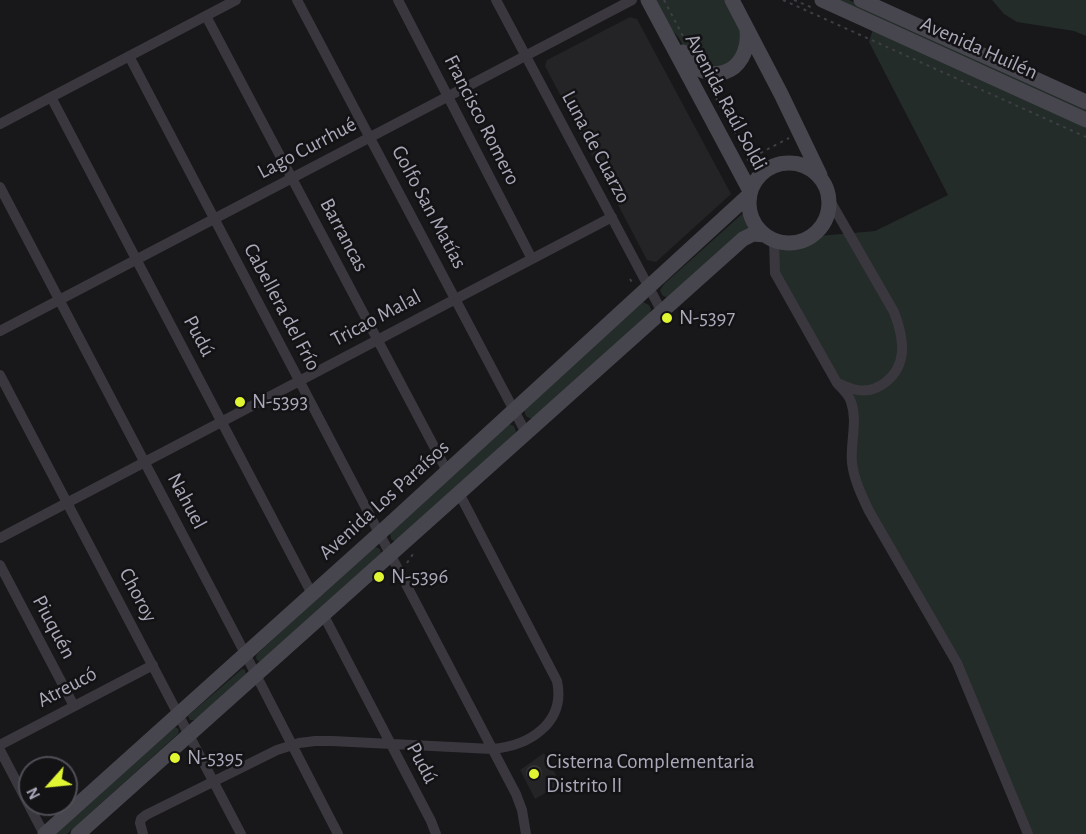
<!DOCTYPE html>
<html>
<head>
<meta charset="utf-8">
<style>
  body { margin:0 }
  #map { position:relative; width:1086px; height:834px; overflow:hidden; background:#181719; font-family:"Alegreya Sans",sans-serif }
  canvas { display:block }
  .north { position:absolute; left:18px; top:756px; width:60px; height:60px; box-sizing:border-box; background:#131214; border:2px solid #504e56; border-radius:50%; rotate:243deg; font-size:16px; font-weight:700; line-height:24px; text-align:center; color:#aba9b9 }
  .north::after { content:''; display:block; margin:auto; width:21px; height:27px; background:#e1f632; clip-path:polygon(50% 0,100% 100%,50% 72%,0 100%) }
</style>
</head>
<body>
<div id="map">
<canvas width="1086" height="834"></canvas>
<div class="north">N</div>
</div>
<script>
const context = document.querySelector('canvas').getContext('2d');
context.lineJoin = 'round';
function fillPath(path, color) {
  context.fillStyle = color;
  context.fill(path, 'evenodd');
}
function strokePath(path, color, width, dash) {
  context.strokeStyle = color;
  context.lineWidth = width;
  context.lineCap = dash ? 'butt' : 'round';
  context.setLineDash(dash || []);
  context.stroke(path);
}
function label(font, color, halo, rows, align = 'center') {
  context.font = font + ' "Alegreya Sans",sans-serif';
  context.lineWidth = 5;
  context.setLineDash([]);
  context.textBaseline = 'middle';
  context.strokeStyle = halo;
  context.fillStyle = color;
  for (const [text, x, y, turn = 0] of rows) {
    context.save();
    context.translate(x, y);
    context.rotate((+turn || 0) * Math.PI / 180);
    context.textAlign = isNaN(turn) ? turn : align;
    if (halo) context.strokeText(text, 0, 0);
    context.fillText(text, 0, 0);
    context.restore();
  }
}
fillPath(new Path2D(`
  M630 17 637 19 731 194 656 262 647 260 545 66 547 60Z
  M544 753 561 784 535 799 520 770Z`), '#242326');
fillPath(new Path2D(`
  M654 0H725L743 34 742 54 716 71 687 53 679 38 669 27Z
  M833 0H849L1086 108V115Z
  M992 0H1086V36L1074 31 1017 22 1004 14Z
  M873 29 1086 126V834H1028L966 681 856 481 853 411 775 273 774 240 875 231 948 195 869 42Z
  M742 214H744L752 228 667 298 662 295 660 290 664 284Z
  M643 302 649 305 651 309 650 313 534 418H529L526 416 524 410Z
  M509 424 514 426 516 432 398 541H394L391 539 390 533Z
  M376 547 380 549 381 553 260 662 257 660 256 657 257 654 370 550Z
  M242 669 245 670 246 674 195 720H190L188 716 190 714Z
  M175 727 179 729 178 734 67 834H55Z`), '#232c28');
fillPath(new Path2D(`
  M526 773a8 8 0 1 1 16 0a8 8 0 1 1-16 0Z`), '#333235');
strokePath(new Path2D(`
  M664 0 685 40
  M783 0 1086 137
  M794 0 813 8
  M709 85 749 159
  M747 160 789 138
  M630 279 633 284V285
  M407 563 415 551`), '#3f3e45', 2, [3, 4.5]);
strokePath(new Path2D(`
  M297 0 526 433
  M398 0 532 259
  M496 0 662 312
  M206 16 447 471
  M129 56 516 794 522 810 526 834
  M51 97 312 594
  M0 124 236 0
  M0 187 237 638 338 834
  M829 199 894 312C899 325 903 338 902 352 900 376 877 396 853 389 849 388 844 386 840 384
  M774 240 775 273 837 383C842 389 849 394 851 402 858 421 850 443 852 463 854 480 862 496 869 511L957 663 1028 834
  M0 331 632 0
  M0 375 241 834
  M0 538 612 217
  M0 565 74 706
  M323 614 431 821 436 834
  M0 745 153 665
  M0 750 44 834
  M143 834 140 823 141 819 146 815 277 750 299 743 315 741H332L492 749C529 746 566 723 557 681L459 493`), '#3a383e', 10);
strokePath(new Path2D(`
  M648 0 750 191
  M732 0 781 94 820 175
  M822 0 1086 120
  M861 0 1086 102
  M683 52C705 90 751 75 747 30
  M749 203a40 40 0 1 1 80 0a40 40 0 1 1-80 0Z
  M45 834 380 533 749 195
  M78 834 743 239 753 234 765 235`), '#47464e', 15);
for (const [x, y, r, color] of [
  [667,318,6,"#e1f632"],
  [240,402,6,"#e1f632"],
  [379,577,6,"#e1f632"],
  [175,758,6,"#e1f632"],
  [534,774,6,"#e1f632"]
]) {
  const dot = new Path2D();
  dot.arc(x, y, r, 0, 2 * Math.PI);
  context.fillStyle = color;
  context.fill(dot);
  strokePath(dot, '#131214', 2);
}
label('21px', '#aba9b9', '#131214', [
  ["Avenida Huilén",979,48,24],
  ["Avenida Raúl Soldi",726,102,62],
  ["Francisco Romero",482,120,63],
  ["Luna de Cuarzo",596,147,62],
  ["Lago Currhué",307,148,-28],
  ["Golfo San Matías",429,207,62],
  ["Barrancas",344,235,62],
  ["Cabellera del Frío",282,307,62],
  ["Tricao Malal",376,318,-28],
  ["Pudú",199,336,62],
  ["Avenida Los Paraísos",384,500,-42],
  ["Nahuel",187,501,62],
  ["Choroy",138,595,62],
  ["Piuquén",54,627,62],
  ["Atreucó",67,687,-28],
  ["Pudú",422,763,62]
]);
label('21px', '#aba9b9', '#131214', [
  ["N-5397",679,318],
  ["N-5393",252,402],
  ["N-5396",391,577],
  ["N-5395",187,758],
  ["Cisterna Complementaria",546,762],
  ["Distrito II",546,786]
], 'left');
</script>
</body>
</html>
